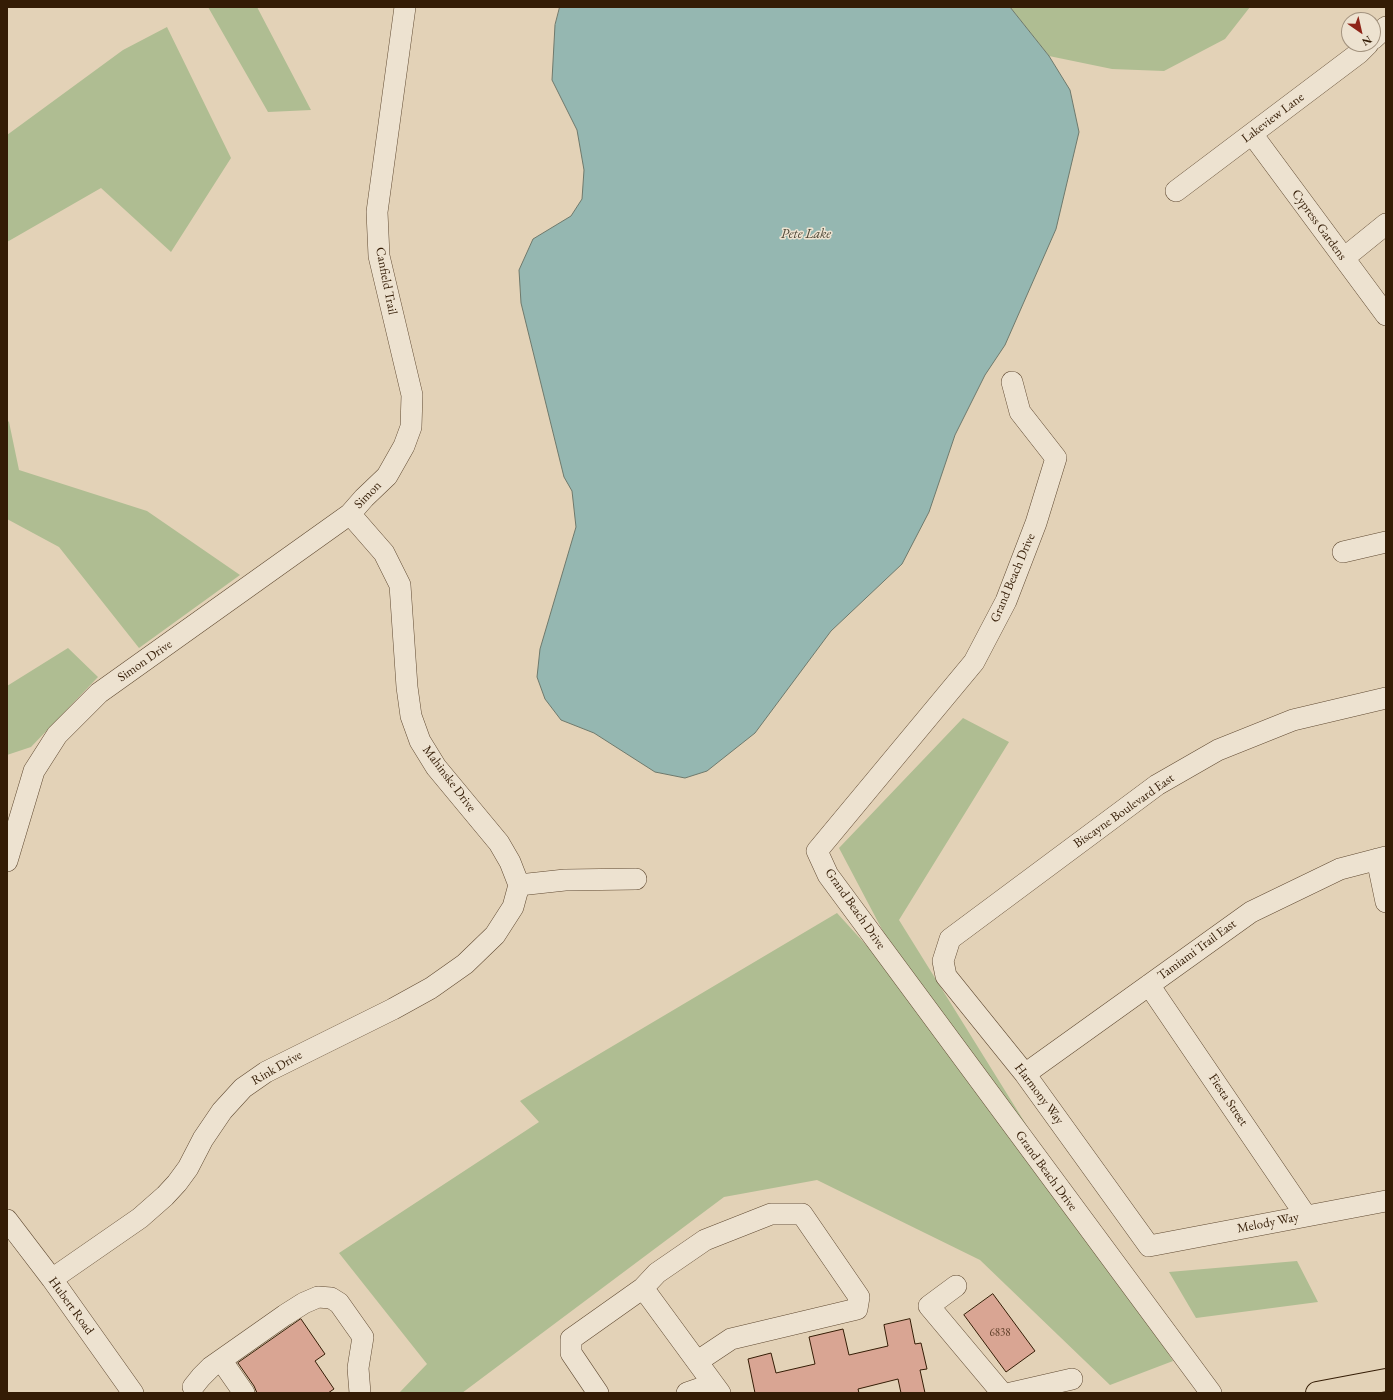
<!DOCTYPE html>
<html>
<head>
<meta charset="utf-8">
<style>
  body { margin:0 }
  #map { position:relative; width:1393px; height:1400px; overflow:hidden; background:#e3d2b7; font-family:"EB Garamond",serif }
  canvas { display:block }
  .frame { position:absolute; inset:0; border:8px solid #341c05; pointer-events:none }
  .north { position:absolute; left:1341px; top:12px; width:40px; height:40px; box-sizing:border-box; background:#ede2d0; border:1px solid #a3937f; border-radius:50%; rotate:146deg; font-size:11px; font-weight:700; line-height:16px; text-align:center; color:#341c05 }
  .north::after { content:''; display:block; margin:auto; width:14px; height:18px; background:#8f2418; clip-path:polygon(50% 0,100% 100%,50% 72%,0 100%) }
</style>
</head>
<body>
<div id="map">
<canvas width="1393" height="1400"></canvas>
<div class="frame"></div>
<div class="north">N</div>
</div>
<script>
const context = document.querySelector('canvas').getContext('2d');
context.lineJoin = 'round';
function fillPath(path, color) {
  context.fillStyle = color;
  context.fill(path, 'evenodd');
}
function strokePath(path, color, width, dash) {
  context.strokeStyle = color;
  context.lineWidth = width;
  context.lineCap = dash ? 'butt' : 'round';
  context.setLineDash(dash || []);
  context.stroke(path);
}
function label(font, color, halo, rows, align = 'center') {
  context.font = font + ' "EB Garamond",serif';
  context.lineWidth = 3;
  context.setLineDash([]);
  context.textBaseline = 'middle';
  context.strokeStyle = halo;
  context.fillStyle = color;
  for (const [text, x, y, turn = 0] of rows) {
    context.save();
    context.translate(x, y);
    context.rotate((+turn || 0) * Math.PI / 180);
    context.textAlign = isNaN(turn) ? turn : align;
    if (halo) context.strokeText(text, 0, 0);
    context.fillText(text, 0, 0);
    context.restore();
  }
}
fillPath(new Path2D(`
  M208 7H257L311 110 268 112Z
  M1010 7H1250L1225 39 1164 71 1112 69 1049 56Z
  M167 27 231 158 171 252 101 188 7 242V135L123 50Z
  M7 420 9 422 19 470 147 511 240 575 139 648 59 547 7 519Z
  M68 648 98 677 31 747 7 755V686Z
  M963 718 1009 742 899 920 1173 1361 1110 1385 980 1260 817 1180 724 1197 462 1393H399L427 1364 339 1253 539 1122 520 1101 837 913 867 946 886 937 839 848Z
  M1297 1261 1318 1302 1196 1318 1169 1272Z`), '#afbd92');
const water = new Path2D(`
  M560 7H1010L1049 56 1070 90 1079 132 1056 229 1005 345 985 375 955 435 929 512 902 564 831 631 755 733 707 771 685 778 655 772 594 733 561 720 545 699 537 677 540 649 576 527 572 491 564 477 521 303 519 270 533 239 571 216 582 199 584 170 577 130 552 80 555 25Z`);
fillPath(water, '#95b7b1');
strokePath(water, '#6e796c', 1);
const building = new Path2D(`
  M993 1294 1035 1351 1006 1372 964 1315Z
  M301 1319 325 1354 315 1361 334 1389 328 1393H257L254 1386 238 1363Z
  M910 1319 915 1344 921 1343 927 1369 920 1370 925 1393H901L898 1379 858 1389 859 1393H755L748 1359 771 1353 776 1373 815 1364 809 1337 843 1329 849 1355 888 1346 884 1325Z`);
fillPath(building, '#d9a593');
strokePath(building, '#341c05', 1);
const minor = new Path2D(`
  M1373 39 1386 27
  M1252 134 1386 315
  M1176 191 1359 53 1368 44
  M1344 258 1386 224
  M1012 382 1020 412 1056 458 1036 523 1006 601 974 662 817 851 828 875 1211 1393
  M350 514 384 553 400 585 407 687 411 716 420 741 436 767 499 843 510 862 519 885
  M1343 552 1386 542
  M1386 698 1293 720 1218 750 1157 785 950 939 943 961 946 976 1025 1074 1149 1246 1386 1201
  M1377 859 1386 902
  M7 861 34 771 57 735 99 693 350 514 364 498 387 476 404 446 411 427 412 395 379 256 377 212 405 7
  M519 885 565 880 636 879
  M1149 985 1306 1216
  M1025 1074 1251 912 1340 869 1386 857
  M7 1220 52 1279 133 1393
  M52 1279 140 1218 165 1196 177 1183 188 1168 203 1139 222 1111 243 1088 266 1072 393 1009 431 988 465 964 495 935 513 907 519 885
  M956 1286 929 1306 1002 1393
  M221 1360 244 1393
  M698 1361 731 1339 857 1309 859 1297 802 1214H771L705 1240 657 1273 643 1288 720 1393
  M193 1387 201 1377 211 1367 285 1315 304 1303 318 1297 331 1298 339 1303 363 1337 358 1368 360 1393
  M598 1393 571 1353V1339L643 1288
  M687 1393 713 1384
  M1011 1393 1072 1379`);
const major = new Path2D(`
  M1317 1393 1386 1380`);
strokePath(minor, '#604a32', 22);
strokePath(major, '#341c05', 24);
strokePath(minor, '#ede2d0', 21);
strokePath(major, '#e3d2b7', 22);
label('11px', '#5d3e28', null, [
  ["6838",1000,1333]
]);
label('13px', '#341c05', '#ede2d0', [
  ["Lakeview Lane",1273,118,-37],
  ["Cypress Gardens",1319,225,54],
  ["Canfield Trail",386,281,79],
  ["Simon",368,495,-46],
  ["Grand Beach Drive",1013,578,-67],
  ["Simon Drive",145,661,-35],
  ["Mahinske Drive",449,779,53],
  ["Biscayne Boulevard East",1124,811,-35],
  ["Grand Beach Drive",855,909,55],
  ["Tamiami Trail East",1197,950,-36],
  ["Rink Drive",277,1068,-30],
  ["Harmony Way",1039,1094,53],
  ["Fiesta Street",1228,1100,56],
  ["Grand Beach Drive",1046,1171,54],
  ["Melody Way",1268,1223,-11],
  ["Hubert Road",71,1306,54]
]);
label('italic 14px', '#514a39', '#ede2d0', [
  ["Pete Lake",806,234]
]);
</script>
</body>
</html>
